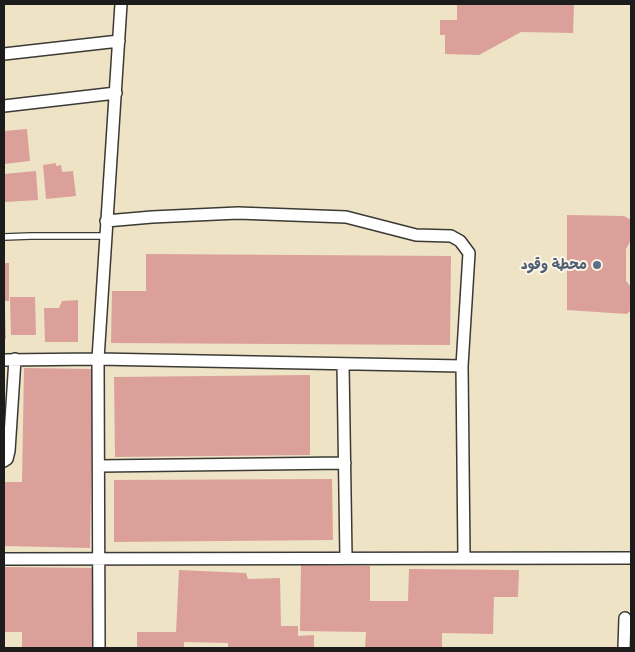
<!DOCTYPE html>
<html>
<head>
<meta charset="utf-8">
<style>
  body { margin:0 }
  #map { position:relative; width:635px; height:652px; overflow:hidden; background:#eee3c4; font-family:Sriracha,sans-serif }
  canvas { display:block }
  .frame { position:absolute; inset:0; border:5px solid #1c1c1c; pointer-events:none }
</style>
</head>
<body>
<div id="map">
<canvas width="635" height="652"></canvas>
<div class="frame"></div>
</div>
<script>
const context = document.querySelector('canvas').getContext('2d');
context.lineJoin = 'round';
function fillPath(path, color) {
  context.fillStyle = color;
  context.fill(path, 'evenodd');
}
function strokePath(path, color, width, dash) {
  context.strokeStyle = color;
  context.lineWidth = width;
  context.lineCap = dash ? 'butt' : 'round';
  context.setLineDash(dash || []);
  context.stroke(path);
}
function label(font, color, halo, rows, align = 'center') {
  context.font = font + ' Sriracha,"Playpen Sans Arabic",sans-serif';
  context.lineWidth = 4;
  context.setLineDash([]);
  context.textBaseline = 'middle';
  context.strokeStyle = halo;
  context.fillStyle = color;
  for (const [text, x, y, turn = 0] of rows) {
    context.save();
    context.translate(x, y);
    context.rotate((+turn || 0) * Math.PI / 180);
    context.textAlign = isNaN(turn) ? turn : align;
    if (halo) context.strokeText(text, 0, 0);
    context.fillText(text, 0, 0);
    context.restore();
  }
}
fillPath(new Path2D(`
  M457 4H574L573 33 521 32 479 55 445 54V35H440V20H457Z
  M27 129 30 161 4 164V131Z
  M56 163V166L61 165 62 172 73 171 76 196 46 199 43 165Z
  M36 171 38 200 5 202 4 174Z
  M567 215 624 216 631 220V240L626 249V281L631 287V310L627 314 567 310Z
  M146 254 451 256 450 345 111 343 112 291H146Z
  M4 263H9V301H4Z
  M10 297H35L36 335H11Z
  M78 300V342H45L44 308H59L62 301Z
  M4 311H5L6 339H4Z
  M24 368 93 369 90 548 4 546V482H22Z
  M310 375V455L115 457 114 377Z
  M332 479 333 540 114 542V480Z
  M301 565 370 566V601H408L409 569 519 570 518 597H494L493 634 442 633V648H365L366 632 300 631Z
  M4 567 97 568 96 648H22V632H4Z
  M179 570 246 573 248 579 280 578 281 626H298V636L314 635V648H228V643L184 642V648H137V632H176Z`), '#dba09a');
const service = new Path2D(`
  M4 237 31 236H105`);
const minor = new Path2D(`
  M4 54 119 41
  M4 106 116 93
  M106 221 152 217 238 213 346 217 416 235 451 236 460 241 469 253 462 366 464 557
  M4 360 98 359 462 366
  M343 364 346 558
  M4 461 7 459 9 451 15 359
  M99 466 345 463
  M4 559 631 558
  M99 648 98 359 121 4
  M624 648 625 618`);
strokePath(service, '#3c3a35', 8);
strokePath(minor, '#3c3a35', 14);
strokePath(service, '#fff', 5.5);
strokePath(minor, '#fff', 11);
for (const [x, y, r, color] of [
  [597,265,5,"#5c6f8a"]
]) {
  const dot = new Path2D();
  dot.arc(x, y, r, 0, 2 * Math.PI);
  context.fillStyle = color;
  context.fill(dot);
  strokePath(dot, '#fcf5e5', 2);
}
label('bold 14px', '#4e5e75', '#fcf5e5', [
  ["محطة وقود",587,265]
], 'right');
</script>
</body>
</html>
